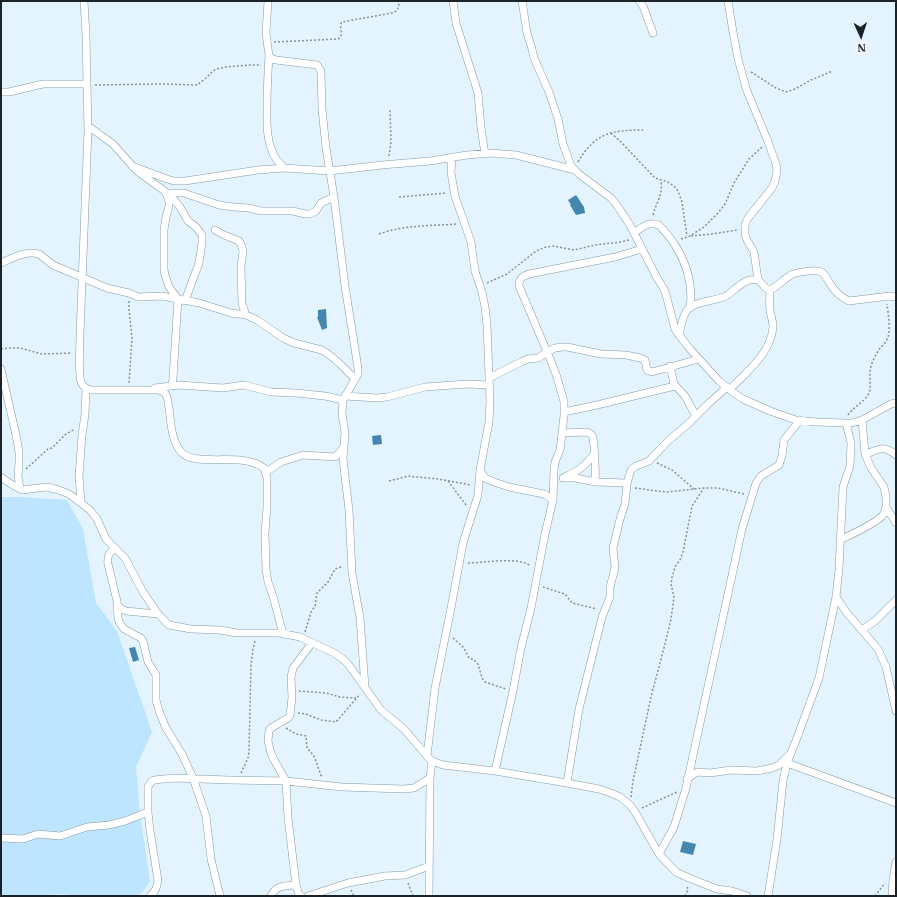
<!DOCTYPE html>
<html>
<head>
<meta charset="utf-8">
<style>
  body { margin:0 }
  #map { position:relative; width:897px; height:897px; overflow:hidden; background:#e4f4ff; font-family:"IBM Plex Serif",serif }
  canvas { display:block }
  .frame { position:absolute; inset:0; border:2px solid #1c2328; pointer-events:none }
  .north { position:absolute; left:841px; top:16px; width:40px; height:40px; -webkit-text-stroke:3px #fff; paint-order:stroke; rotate:177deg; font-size:11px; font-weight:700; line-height:16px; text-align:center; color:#1c2328 }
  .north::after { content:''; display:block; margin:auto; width:14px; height:18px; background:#1c2328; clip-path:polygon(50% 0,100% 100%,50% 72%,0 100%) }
</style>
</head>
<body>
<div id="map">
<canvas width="897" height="897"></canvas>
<div class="frame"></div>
<div class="north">N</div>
</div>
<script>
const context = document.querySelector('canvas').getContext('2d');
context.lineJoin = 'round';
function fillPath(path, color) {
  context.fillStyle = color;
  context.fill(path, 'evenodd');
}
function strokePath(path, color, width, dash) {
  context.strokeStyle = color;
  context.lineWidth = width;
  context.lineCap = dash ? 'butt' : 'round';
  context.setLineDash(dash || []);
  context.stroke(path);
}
fillPath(new Path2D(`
  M1 497H23L67 500 83 529 96 603 117 631 152 732 136 767 140 814 150 882 139 896H76L63 894 40 896H1Z`), '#bee5ff');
fillPath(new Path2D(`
  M576 195 584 207 585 213 576 215 570 205H571L568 200Z
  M326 309 327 328 322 330 317 317H318V310Z
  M381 435 382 444 373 445 372 436Z
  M135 647 139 660 133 662 129 648Z
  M683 841 696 844 693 855 680 852Z`), '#4386ae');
const street = new Path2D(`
  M84 1 86 36 88 130 80 335C80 346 78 373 81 382 83 387 87 389 91 390H157C160 390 163 391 165 393 168 397 168 403 169 408 171 422 171 440 181 452 196 468 242 451 264 468L267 478V507L265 533 266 569 268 582 273 596 283 634
  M268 1 266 33 269 56 271 58 276 60 317 65 321 71 322 109 326 148 334 197 345 286 358 368V374L343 400 342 414 345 433 343 459 349 510 352 573 360 618 365 687
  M453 1 456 23 478 93 481 128 485 154
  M522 1 527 33 532 49 534 58 549 92 558 119 563 144 571 166 579 174 611 198 616 204 630 225 656 276 665 291 675 329 679 335 690 349 719 381 734 393 743 399 770 411 796 420 817 422 846 423H852L862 420 891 404 896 403
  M639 1 643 6 653 33
  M728 1 733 32 738 59 747 91 767 139 776 164 777 171 775 181 772 188 748 218 745 225V234L747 240 754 252 758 280
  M269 56C268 72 267 88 267 105 267 121 266 136 272 151 274 158 279 163 284 168
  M1 92H9L43 84H87
  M88 126 113 144 137 171 170 195 180 207 188 221 196 227 202 235V243L199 263 185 301
  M132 166 167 179 174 181H185L258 170 284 168 330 171 382 165 430 161 467 155 491 153 516 155 575 170
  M215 230 224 235 239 241 241 244 243 251 241 267 242 304 246 315
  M634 233C643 227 648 221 659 225 665 232 671 238 675 245 687 264 693 286 690 308
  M1 263C12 258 27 250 39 254L53 265 107 288 129 293 138 297 162 296 199 303 231 313 246 315 257 320 283 338 294 343 322 350C335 357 345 369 355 379
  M679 335C681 327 682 316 688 309 698 300 714 302 726 296 736 290 744 277 758 280L766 288 770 290C779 286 784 278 793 274 800 272 815 269 821 272 825 274 827 279 829 282 834 291 840 297 849 301L889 296 896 297
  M670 366 674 384 685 396 696 416
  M1 369 16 435 19 452V462L18 476 20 489
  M489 378 521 362 528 359 538 358 547 352 555 348 563 347H567L601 354 626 355 640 358 645 360 647 370 652 372 699 359
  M172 385 173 378 178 299 169 287 165 275 164 269V230L166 217 169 206V201L166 193H184L219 205 234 207 249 208 261 211H293L305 214H310L316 211 321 203 334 197
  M155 388 179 385 223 388 244 385 271 392 296 393 325 396 343 400
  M730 389C747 372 771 353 773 327 773 321 771 316 770 311 769 304 770 297 770 290
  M345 396 377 398 387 397 425 387 468 384 489 385
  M564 412 597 405 675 386
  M562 433 586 432C589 433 591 433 593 437 595 452 596 466 595 482
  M865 454C879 450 882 444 896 455
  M480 470 485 478 494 482 509 487 544 494 553 500
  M266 472 281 462 303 455 335 457 340 452 344 446
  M566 476C579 472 587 463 595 453
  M1 477 11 484 22 490 47 487 59 490 69 494 90 510 97 519 106 539 125 558 143 592 158 614 169 625 191 629 220 630 237 633H279L295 636 300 637 334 653 343 659 348 664 381 710 404 729 427 756 432 761 443 765 495 771 567 783 599 789 611 793 620 797 630 805 635 812 659 854 676 872 689 878 717 889 732 891 747 896
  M563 478H576L595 482 627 483
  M81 503 79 476 82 435 85 414 86 389
  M886 507 896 523
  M840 540C850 535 877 523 883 515 888 508 886 494 884 487L871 468 865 454 862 420
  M115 548C109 553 107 556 108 564L117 601 118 618 119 622 124 629 141 638 143 641 148 662 156 675V700L159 711 166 728 182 754 193 778 206 816 211 859 220 896
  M836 597 847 613 878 649 886 667 896 711
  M117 604 121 609 126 611 158 614
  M862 630 875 621 896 600
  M427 756 435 688 451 608 463 543 467 530 478 495 480 470 489 422 490 401 487 325 485 307 482 292 475 271 471 242 455 196 453 185 451 172 452 157
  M787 763 896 803
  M495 771 513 691 521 648 531 608 545 534 553 500 554 471 555 462 560 450 564 416V402L557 377 551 361 519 286C519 278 522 277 529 274L615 257 642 249
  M687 779 697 772 710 773 731 770 757 771 772 768 779 765 790 754
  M567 783 579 709 602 617 610 597V587L615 568 613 548 620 519 625 504 627 483 631 470 636 466 649 461 669 440 687 425 708 404 727 387
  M1 838 23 839 38 834 60 836 87 827 109 825 125 821 148 812
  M659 854 674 827 686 788 742 529 756 483 761 476 779 465 782 456 784 440 800 420
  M150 896C156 892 157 886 158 880L150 831 148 812V787L151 782 154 780 174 778 229 780 286 781 342 787 403 789 414 788 430 778
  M271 896C276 885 285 886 296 885
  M301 896 299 895 296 885 288 818 286 781 274 760 271 753 268 741 269 731 271 728 288 718 290 716 292 697 291 677 293 668 312 643
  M308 896 348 883 385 876 405 875 429 866
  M429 896 430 778 432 761
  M768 896 777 839 783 781 787 763 797 738 819 678 836 597 839 569 843 487 850 466 851 443 846 423
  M892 896 893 879 896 862`);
strokePath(street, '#8699a5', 8);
strokePath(new Path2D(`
  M274 42 338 39C345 35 338 27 342 22L392 13C398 11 399 8 399 1
  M751 72 776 88 786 92 795 89 811 80 833 71
  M95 85 162 84 197 85 206 78 213 71 216 69 226 67 249 65H261
  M611 133 621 142 655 178 668 182 674 186 678 191 682 202 687 236
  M389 156 391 142 390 110
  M578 162C595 133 611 130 643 130
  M399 197 447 193
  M653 215C656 203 663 195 661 181
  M379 234C404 225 430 226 456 224
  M691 236 712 234 737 230
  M681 239 690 236 704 227 718 213 725 204 734 183 749 159 762 147
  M487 283 507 274 536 251 546 247 553 246 574 250 595 245 621 242 629 240
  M129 301V309L132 338 129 383
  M1 349 8 348H20L42 354 72 353
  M848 415C853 407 863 403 868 395 872 387 869 379 870 371 871 363 876 354 880 348 882 346 885 344 886 341 892 333 888 314 887 304
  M657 463 672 470 694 489
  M26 469 48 449 52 448 66 434 75 429
  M389 481 408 476 438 479 471 485
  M448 481 466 505
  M635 488 657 491 667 492 704 488H718L744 494
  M468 563C485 563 517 556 531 566
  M543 587 565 594 572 603 597 609
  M305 632 311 612 315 606 317 593 328 582 335 569 343 566
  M453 638 464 648 469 658 474 660 478 664 482 678 485 682 506 689
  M299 691 326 693 340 697 356 698
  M298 713 306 714 321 720 336 722 360 694
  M286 728 296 734 306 736 307 748 314 756 322 778
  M241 773 248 758 249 752 251 665 253 649 255 641
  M631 797 633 781 651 697 665 644 671 619 674 597 671 584 672 577 675 567 680 560 683 552 692 506 704 488
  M642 808 677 792
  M408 883 413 896
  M351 890 354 896
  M685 896 688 890 687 885
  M875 896 885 883`), '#859199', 1.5, [2, 2]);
strokePath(street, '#fff', 7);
</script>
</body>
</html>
